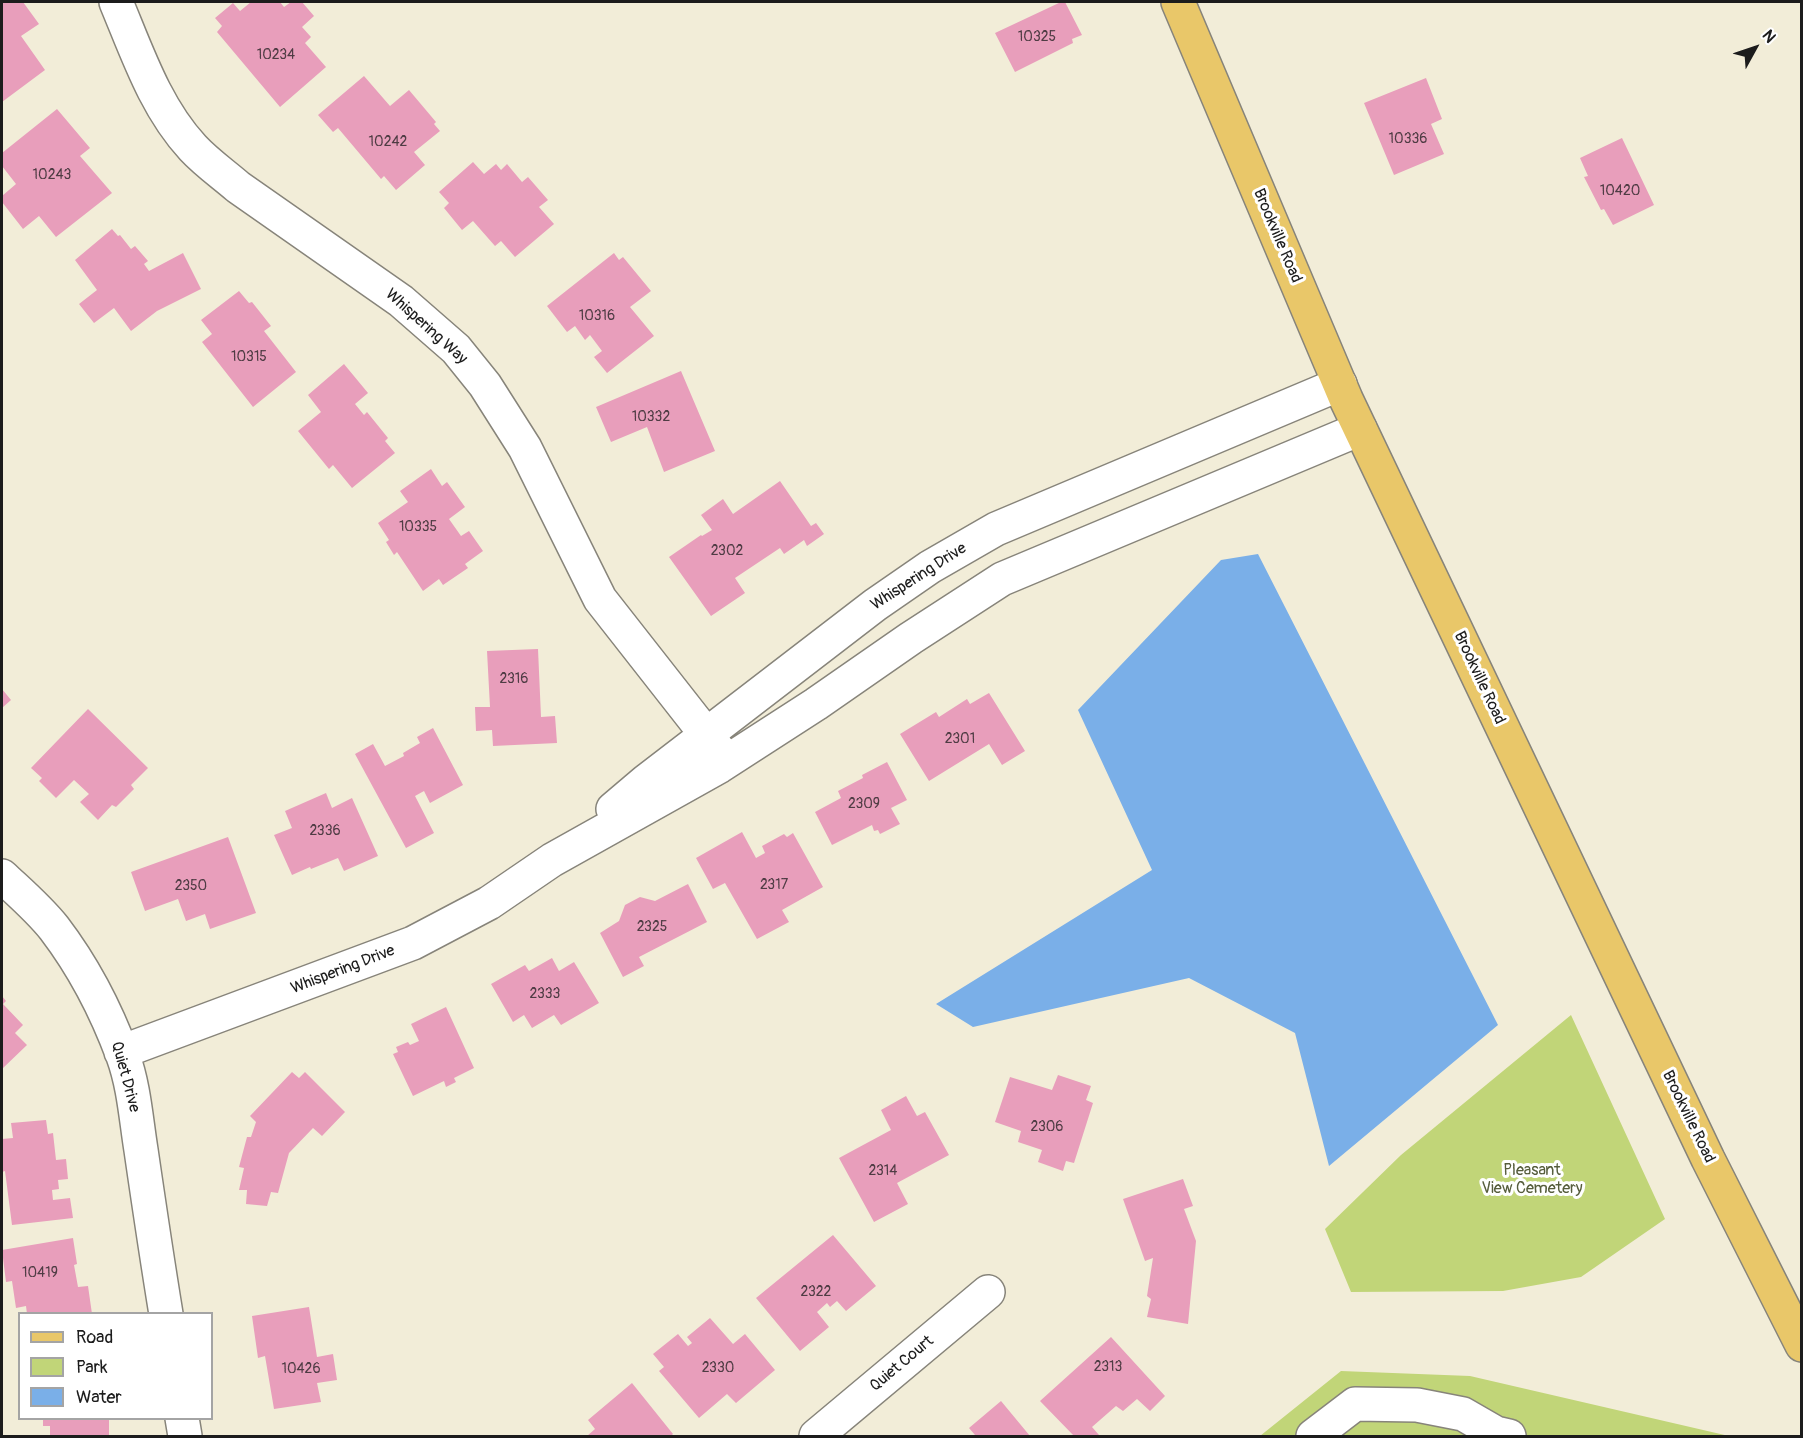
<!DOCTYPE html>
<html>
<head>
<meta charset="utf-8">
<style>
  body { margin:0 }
  #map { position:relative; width:1803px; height:1438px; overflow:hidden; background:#f2edd8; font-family:Pangolin,sans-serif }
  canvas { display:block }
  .frame { position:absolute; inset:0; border:3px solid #1c1c1c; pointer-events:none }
  .legend { position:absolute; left:18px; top:1312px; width:195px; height:108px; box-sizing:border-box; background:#fff; border:2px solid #a4a4a4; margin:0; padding:8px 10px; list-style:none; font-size:18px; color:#1c1c1c }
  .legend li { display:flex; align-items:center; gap:12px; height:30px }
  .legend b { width:30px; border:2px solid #a4a4a4 }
  .north { position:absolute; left:1725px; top:18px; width:60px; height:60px; -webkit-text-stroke:4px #fff; paint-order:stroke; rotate:50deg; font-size:16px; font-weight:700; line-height:24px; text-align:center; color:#1c1c1c }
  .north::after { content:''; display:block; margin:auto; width:21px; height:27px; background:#1c1c1c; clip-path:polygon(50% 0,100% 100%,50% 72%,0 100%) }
</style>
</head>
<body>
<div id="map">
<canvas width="1803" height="1438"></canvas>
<div class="frame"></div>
<ul class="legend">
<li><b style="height:8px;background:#e9c769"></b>Road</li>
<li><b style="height:16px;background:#c1d578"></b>Park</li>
<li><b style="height:16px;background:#7aafe8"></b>Water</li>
</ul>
<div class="north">N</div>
</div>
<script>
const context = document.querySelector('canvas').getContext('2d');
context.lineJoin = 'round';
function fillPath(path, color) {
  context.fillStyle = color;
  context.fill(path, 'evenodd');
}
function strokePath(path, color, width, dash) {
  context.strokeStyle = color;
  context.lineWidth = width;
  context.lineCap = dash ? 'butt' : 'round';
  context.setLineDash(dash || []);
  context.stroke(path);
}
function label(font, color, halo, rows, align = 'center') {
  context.font = font + ' Pangolin,sans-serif';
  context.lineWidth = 6;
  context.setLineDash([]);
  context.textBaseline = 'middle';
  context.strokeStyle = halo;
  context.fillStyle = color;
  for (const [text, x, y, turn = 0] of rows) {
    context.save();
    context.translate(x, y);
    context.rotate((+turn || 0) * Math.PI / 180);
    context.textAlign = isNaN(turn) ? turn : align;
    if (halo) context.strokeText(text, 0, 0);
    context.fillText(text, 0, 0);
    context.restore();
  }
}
fillPath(new Path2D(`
  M1571 1015 1665 1219 1581 1277 1503 1291 1351 1292 1325 1229 1401 1155Z
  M1341 1371 1470 1376 1729 1436H1260Z`), '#c1d578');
fillPath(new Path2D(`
  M1258 554 1498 1025 1329 1166 1295 1033 1189 978 973 1027 936 1004 1152 870 1078 710 1221 560Z`), '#7aafe8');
fillPath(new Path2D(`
  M2 2H23L39 24 21 36 45 70 2 102Z
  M251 2H280L284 7 291 2H302L314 16 302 27 311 37 305 43 326 67 280 107 217 32 222 26 215 18 233 3 240 11Z
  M1061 2H1065L1082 35 1072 39 1073 43 1015 72 995 33Z
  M364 76 390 106 409 90 436 122 434 124 440 131 414 152 425 165 396 190 384 176 381 179 338 128 333 132 318 115Z
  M1426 78 1442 119 1431 124 1444 154 1394 175 1364 103Z
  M57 109 90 148 80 156 112 193 56 237 39 216 23 229 2 202V196L16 184 2 166V153Z
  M1622 138 1654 205 1613 225 1604 209 1601 210 1584 177 1588 176 1580 158Z
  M473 162 484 174 496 164 501 170 507 164 522 182 528 177 548 200 539 207 554 224 515 257 501 241 495 246 473 221 462 230 444 208 449 203 439 192Z
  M112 229 118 236 120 235 131 249 135 246 148 261 144 264 149 271 183 253 201 289 157 311 131 331 114 308 94 323 79 304 97 290 75 260Z
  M614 253 619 260 623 257 651 291 630 307 654 336 607 373 594 357 602 351 590 335 585 340 575 326 567 332 547 306Z
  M239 291 249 303 252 302 271 326 264 331 296 372 253 407 202 342 212 334 201 320Z
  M344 364 368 393 355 404 364 415 367 412 388 438 385 441 395 453 352 488 333 465 329 469 298 431 321 412 308 395Z
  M681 371 715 451 664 472 647 427 611 442 596 407Z
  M431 469 442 486 447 482 465 507 449 519 461 536 469 531 483 551 465 564 468 568 443 585 439 579 423 591 397 552 394 555 386 542 389 540 378 523 408 502 400 491Z
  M780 481 811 526 816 523 824 534 807 546 804 540 784 554 780 548 735 578 745 593 711 616 669 557 701 535 702 536 712 530 701 515 723 499 733 514Z
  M538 649 541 717 555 716 557 743 493 746 492 730 476 731 475 707H490L487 651Z
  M2 689 11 700 2 708Z
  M989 693 1025 751 1002 765 989 744 929 781 900 734 936 712 939 717 967 699 970 704Z
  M88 709 148 768 131 785 134 789 116 807 112 805 98 820 80 802 89 794 74 780 56 798 39 781 42 778 31 768Z
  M433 728 463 785 430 803 424 791 415 796 434 833 406 848 355 754 373 744 385 766 404 756 403 753 420 743 417 737Z
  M887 762 907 800 891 808 900 824 880 834 878 830 874 831 872 825 832 845 815 812 841 798 838 791 863 778 862 775Z
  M326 793 332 808 352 798 378 856 344 871 338 858 311 869 310 867 292 875 274 835 292 828 285 811Z
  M742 832 756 858 765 853 762 846 784 834 787 837 793 833 823 887 782 910 789 922 757 939 725 883 713 889 696 858Z
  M228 837 256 913 210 929 205 914 186 921 178 899 145 911 131 872Z
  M688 884 707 922 639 957 644 966 623 977 600 933 619 921 625 905 640 897 655 901Z
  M552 958 559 971 574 962 599 1003 561 1025 554 1015 532 1028 524 1015 513 1022 491 984 525 965 529 971Z
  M2 996 6 1001 3 1004 23 1025 15 1033 27 1045 2 1069Z
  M446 1007 474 1068 454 1078 456 1082 446 1087 444 1081 413 1096 393 1054 398 1052 396 1047 408 1042 410 1045 419 1041 411 1024Z
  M292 1072 299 1078 305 1072 345 1112 322 1136 313 1128 289 1153 278 1193 271 1192 267 1206 246 1204 247 1190H239L244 1168 239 1167 247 1137H251L256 1122 250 1116Z
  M1058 1075 1091 1086 1086 1100 1093 1103 1074 1163 1066 1161 1063 1171 1038 1162 1042 1150 1018 1142 1021 1131 995 1122 1010 1077 1052 1090Z
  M906 1096 917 1116 925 1112 949 1155 897 1183 908 1204 874 1222 839 1158 891 1130 881 1110Z
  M46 1120 48 1134 53 1133 56 1160 66 1159 68 1179 58 1180 59 1189 52 1190 53 1200 70 1198 73 1218 12 1225 5 1171 2 1172V1139L13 1138 11 1123Z
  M1183 1179 1193 1206 1184 1209 1196 1241 1188 1324 1147 1317 1151 1299 1147 1296 1153 1258 1145 1261 1123 1199Z
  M833 1235 876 1286 846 1311 837 1301 830 1307 827 1303 817 1312 829 1327 800 1351 756 1298Z
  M73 1238 77 1264 74 1265 78 1287 88 1286 92 1314H27L26 1306 16 1308 12 1281 6 1282 2 1250Z
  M309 1307 317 1357 333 1354 337 1380 317 1383 321 1402 274 1409 265 1356 258 1358 252 1316Z
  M710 1318 733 1344 745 1334 775 1370 736 1403 727 1394 699 1418 659 1371 664 1367 653 1354 678 1334 688 1346 692 1343 687 1337Z
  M1111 1337 1165 1396 1150 1411 1137 1399 1123 1411 1116 1406 1092 1427 1099 1435 1097 1436H1074L1040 1401Z
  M632 1383 673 1434 671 1436H587L595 1429 588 1420Z
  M1001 1401 1030 1436H973L975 1435 969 1428Z
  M43 1418H109V1436H50V1426H43Z`), '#e89ebb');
const minor = new Path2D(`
  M116 2C137 52 155 107 193 148 207 163 223 174 238 187L401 301 456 349 485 385 525 448 600 599 727 761
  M613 809 646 781 875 605 930 567 996 529 1340 384
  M2 876C19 892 39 909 54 928 83 966 106 1010 123 1056 134 1086 136 1119 141 1150 149 1205 157 1259 166 1314
  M121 1052 413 943 489 903 552 860 720 766 816 704 911 638 1002 579 1360 429
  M182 1418 185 1436
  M816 1436 988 1292
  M1313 1436 1355 1404 1417 1405 1463 1414 1496 1433 1509 1436`);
const major = new Path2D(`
  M1178 2 1346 399 1708 1159 1802 1345`);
strokePath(minor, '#87847a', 36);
strokePath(major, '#87847a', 36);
strokePath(minor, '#fff', 33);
strokePath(major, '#e9c769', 33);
label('14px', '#4f3c44', null, [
  ["10325",1037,37],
  ["10234",276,55],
  ["10336",1408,139],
  ["10242",388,142],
  ["10243",52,175],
  ["10420",1620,191],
  ["10316",597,316],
  ["10315",249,357],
  ["10332",651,417],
  ["10335",418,527],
  ["2302",727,551],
  ["2316",514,679],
  ["2301",960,739],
  ["2309",864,804],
  ["2336",325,831],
  ["2317",774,885],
  ["2350",191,886],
  ["2325",652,927],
  ["2333",545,994],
  ["2306",1047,1127],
  ["2314",883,1171],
  ["10419",40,1273],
  ["2322",816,1292],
  ["2313",1108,1367],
  ["2330",718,1368],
  ["10426",301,1369]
]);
label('16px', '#1c1c1c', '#fff', [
  ["Brookville Road",1277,236,67],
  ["Whispering Way",426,327,42],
  ["Whispering Drive",919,577,-33],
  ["Brookville Road",1479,678,65],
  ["Whispering Drive",343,970,-21],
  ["Quiet Drive",125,1077,75],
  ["Brookville Road",1688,1117,64],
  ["Quiet Court",902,1364,-40]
]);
label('16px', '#565d3c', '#fff', [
  ["Pleasant",1532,1171],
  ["View Cemetery",1532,1189]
]);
</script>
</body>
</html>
